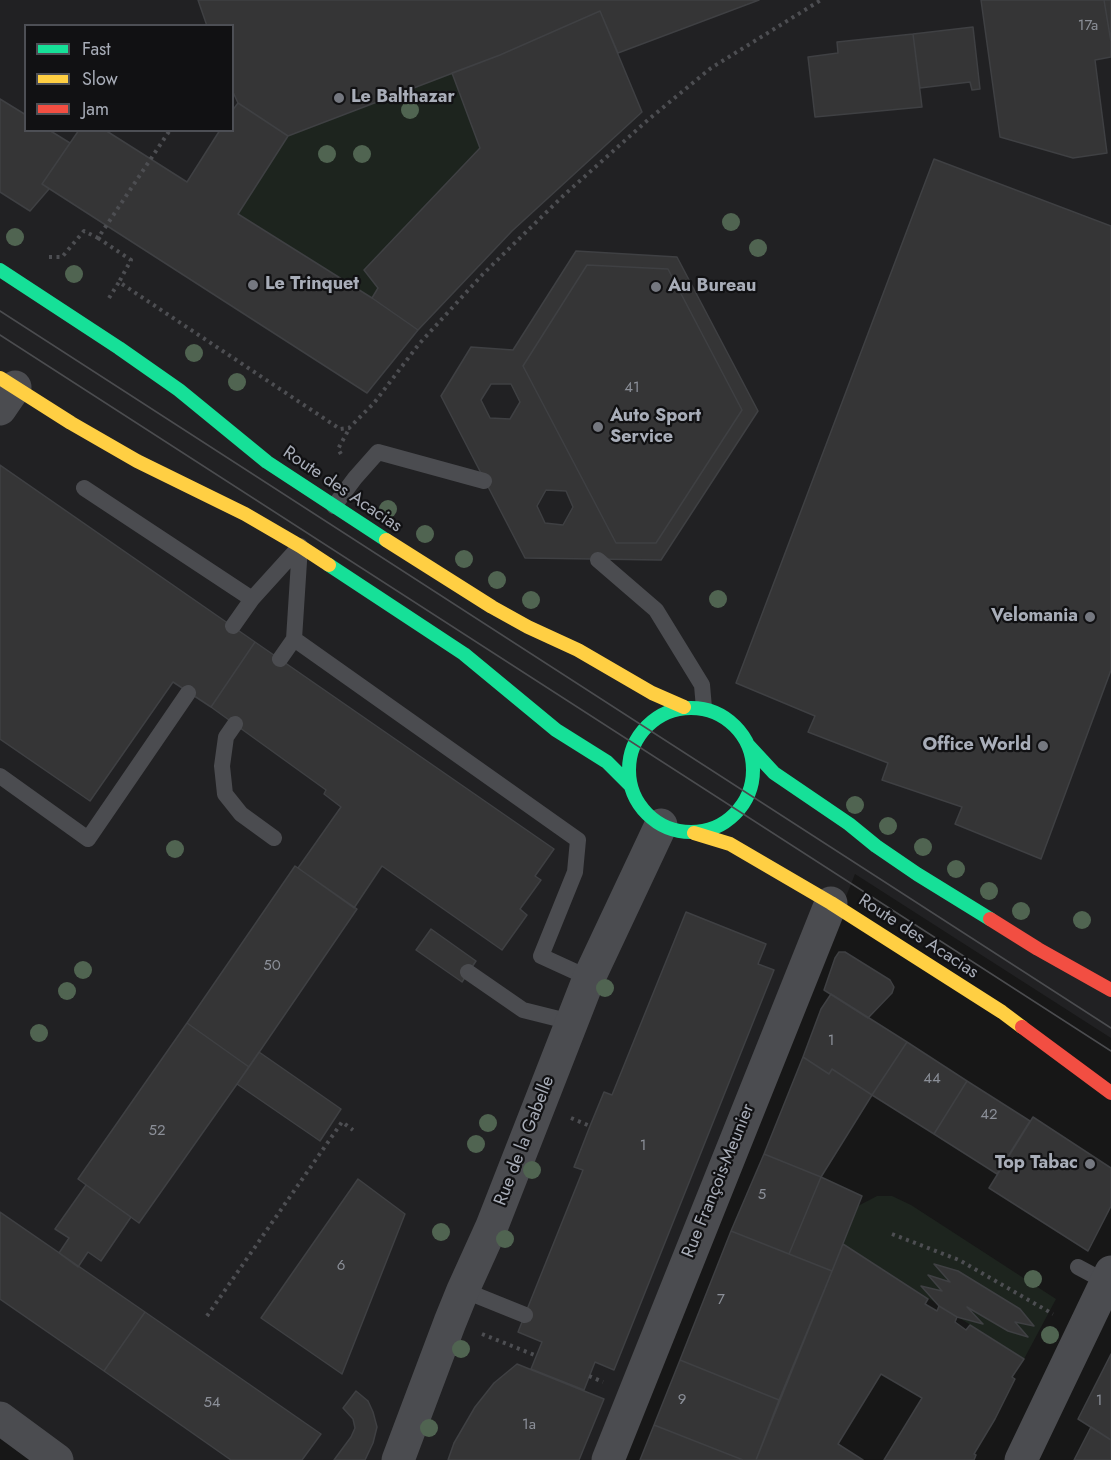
<!DOCTYPE html>
<html>
<head>
<meta charset="utf-8">
<style>
  body { margin:0 }
  #map { position:relative; width:1111px; height:1460px; overflow:hidden; background:#171717; font-family:Jost,sans-serif }
  canvas { display:block }
  .legend { position:absolute; left:24px; top:24px; width:210px; height:108px; box-sizing:border-box; background:#111113; border:2px solid #4d4f55; margin:0; padding:8px 10px; list-style:none; font-size:18px; color:#a8adb8 }
  .legend li { display:flex; align-items:center; gap:12px; height:30px }
  .legend b { width:30px; border:2px solid #4d4f55 }
</style>
</head>
<body>
<div id="map">
<canvas width="1111" height="1460"></canvas>
<ul class="legend">
<li><b style="height:8px;background:#16e098"></b>Fast</li>
<li><b style="height:8px;background:#ffcf43"></b>Slow</li>
<li><b style="height:8px;background:#f24e42"></b>Jam</li>
</ul>
</div>
<script>
const context = document.querySelector('canvas').getContext('2d');
context.lineJoin = 'round';
function fillPath(path, color) {
  context.fillStyle = color;
  context.fill(path, 'evenodd');
}
function strokePath(path, color, width, dash) {
  context.strokeStyle = color;
  context.lineWidth = width;
  context.lineCap = dash ? 'butt' : 'round';
  context.setLineDash(dash || []);
  context.stroke(path);
}
function label(font, color, halo, rows, align = 'center') {
  context.font = font + ' Jost,sans-serif';
  context.lineWidth = 4.5;
  context.setLineDash([]);
  context.textBaseline = 'middle';
  context.strokeStyle = halo;
  context.fillStyle = color;
  for (const [text, x, y, turn = 0] of rows) {
    context.save();
    context.translate(x, y);
    context.rotate((+turn || 0) * Math.PI / 180);
    context.textAlign = isNaN(turn) ? turn : align;
    if (halo) context.strokeText(text, 0, 0);
    context.fillText(text, 0, 0);
    context.restore();
  }
}
fillPath(new Path2D(`
  M0 0H1111V1038L855 874 621 1460H46L0 1427ZM26 26H232V130H26Z`), '#212123');
fillPath(new Path2D(`
  M452 73 480 148 364 270 378 288 372 298 238 214 288 136Z
  M877 1196H892L911 1205 1056 1299 1024 1359 843 1244 858 1206Z`), '#1d241e');
const building = new Path2D(`
  M198 0H759L618 53 600 11 500 55 288 136 238 103 232 90V26H207Z
  M981 0H1104L1111 42V57L1095 60 1107 153 1073 158 1000 137Z
  M1104 0H1111V42Z
  M600 11 642 112 512 231 418 330 372 298 378 288 364 270 480 148 452 73 500 55Z
  M973 27 980 89 972 90 970 82 920 88 913 34Z
  M913 34 922 107 815 117 808 57 838 53 837 42Z
  M0 99 26 115V130H49L70 143 42 184 49 189 30 211 0 192Z
  M238 103 288 136 238 214 372 298 418 330 367 393 42 184 79 130H105L187 182 220 130H232V111Z
  M934 159 1111 226V670L1041 859 955 824 962 807 882 780 888 763 808 732 815 716 736 683Z
  M576 251 677 257 758 411 661 560 525 558 441 396 471 347 513 350ZM587 265 668 269 742 410 656 543H616L523 366ZM491 384H511L520 402 510 419 490 418 481 400ZM546 490 566 491 573 507 563 525 545 523 537 506Z
  M587 265 668 269 742 410 656 543H616L523 366Z
  M0 465 255 642 211 707 173 682 90 801 0 739Z
  M255 642 554 849 535 876 541 880 520 909 527 915 502 950 382 866 354 908 298 868 341 807 324 794 326 790 211 707Z
  M295 866 357 909 249 1067 187 1023Z
  M686 912 766 944 758 964 774 970 614 1370 595 1362 584 1390 531 1369 542 1342 518 1332 583 1170 574 1167 590 1126 604 1092 612 1095Z
  M431 929 476 961 462 982 416 950Z
  M839 952H845L890 980 894 987 892 993 868 1018 824 990 835 958Z
  M831 994 907 1042 872 1095 832 1069 829 1074 803 1057 821 1009Z
  M187 1023 249 1067 139 1223 78 1179Z
  M907 1042 967 1081 934 1134 872 1095Z
  M259 1052 341 1109 320 1141 237 1084Z
  M803 1057 829 1074 832 1069 872 1095 821 1177 764 1154Z
  M967 1081 1030 1121 997 1174 934 1134Z
  M1033 1117 1111 1168V1206L1088 1251 989 1188Z
  M764 1154 821 1177 789 1254 731 1231Z
  M821 1177 862 1196 832 1271 789 1254Z
  M358 1179 405 1214 342 1374 261 1318Z
  M86 1185 131 1217 101 1261 88 1252 78 1267 59 1253 69 1238 55 1229Z
  M0 1212 145 1312 104 1371 0 1299Z
  M731 1231 832 1271 779 1400 680 1360Z
  M843 1244 928 1299 925 1304 937 1311 939 1306 957 1317 955 1322 966 1330 970 1325 1024 1359 1012 1377 1015 1379 995 1419 974 1454 976 1455 974 1460H884L922 1398 881 1374 838 1444 863 1460H756Z
  M934 1264 958 1271 1020 1309 1034 1326 1015 1322 1028 1337 1008 1331 967 1307 983 1324 957 1317 939 1306 921 1286 942 1291 928 1275 950 1282Z
  M145 1312 321 1434 302 1460H231L104 1371Z
  M1111 1354V1440L1078 1419Z
  M680 1360 779 1400 756 1460H743L654 1425Z
  M517 1364 604 1399 579 1460H448L454 1443 475 1407 494 1383Z
  M356 1391 368 1401 373 1412 377 1427 373 1443 365 1460H334L351 1437 355 1428 353 1419 343 1408Z
  M654 1425 743 1460H640Z
  M1091 1427 1111 1440V1460H1074Z`);
fillPath(building, '#353536');
strokePath(building, '#3f4043', 1.5);
strokePath(new Path2D(`
  M98 238 131 260 119 282
  M49 257H62L84 231 98 238 170 130
  M109 298 119 282 340 429 349 428 374 403 419 344 483 274 563 196 649 119 711 68 821 0
  M341 454 338 449 349 429
  M571 1118 590 1126
  M892 1234 959 1260 1053 1314
  M207 1316 342 1122 353 1130
  M482 1334 537 1356
  M589 1376 603 1382`), '#4d4e52', 4, [3, 4.5]);
strokePath(new Path2D(`
  M84 488 252 599
  M334 506 355 478 378 452 484 481
  M598 560 656 610 702 685 704 708
  M233 626 252 599 300 546
  M294 639 578 840 575 872 541 956 589 978
  M280 659 294 639 300 546
  M235 724 226 737 222 766 225 794 241 814 274 838
  M0 776 88 839 188 693
  M468 972 523 1010 571 1022
  M1078 1267 1106 1282
  M463 1290 525 1315`), '#4b4c50', 16);
strokePath(new Path2D(`
  M0 409 15 387
  M0 1418 57 1460
  M398 1460 450 1322 463 1290 492 1226 589 978 661 825
  M608 1460 831 903
  M1021 1460 1111 1272`), '#4b4c50', 33);
strokePath(new Path2D(`
  M0 270 119 348 179 390 267 462 386 540
  M329 565 464 654 556 730 607 762 630 785
  M629 770a62 62 0 1 1 124 0a62 62 0 1 1-124 0Z
  M749 746 774 773 849 824 876 846 917 874 990 919`), '#16e098', 14);
strokePath(new Path2D(`
  M0 378 71 423 137 461 245 514 300 546 329 565
  M386 540 492 607 528 627 578 650 652 693 684 707
  M694 833 730 844 831 903 1002 1012 1022 1027`), '#ffcf43', 14);
strokePath(new Path2D(`
  M990 919 1038 949 1111 990
  M1022 1027 1111 1093`), '#f24e42', 14);
strokePath(new Path2D(`
  M0 311 1111 1028
  M0 335 1111 1051`), '#4b4c4f', 1.5);
context.fillStyle = '#506451';
for (const [x, y] of [
  [410,110],
  [327,154],
  [362,154],
  [731,222],
  [15,237],
  [758,248],
  [74,274],
  [194,353],
  [237,382],
  [388,509],
  [425,534],
  [464,559],
  [497,580],
  [718,599],
  [531,600],
  [855,805],
  [888,826],
  [923,847],
  [175,849],
  [956,869],
  [989,891],
  [1021,911],
  [1082,920],
  [83,970],
  [605,988],
  [67,991],
  [39,1033],
  [488,1123],
  [476,1144],
  [532,1170],
  [441,1232],
  [505,1239],
  [1033,1279],
  [1050,1335],
  [461,1349],
  [429,1428]
]) {
  context.beginPath();
  context.arc(x, y, 9, 0, 2 * Math.PI);
  context.fill();
}
for (const [x, y, r, color] of [
  [339,98,6,"#757880"],
  [253,285,6,"#757880"],
  [656,287,6,"#757880"],
  [598,427,6,"#757880"],
  [1090,617,6,"#757880"],
  [1043,746,6,"#757880"],
  [1090,1164,6,"#757880"]
]) {
  const dot = new Path2D();
  dot.arc(x, y, r, 0, 2 * Math.PI);
  context.fillStyle = color;
  context.fill(dot);
  strokePath(dot, '#111113', 2);
}
label('15px', '#8b8f98', null, [
  ["17a",1088,26],
  ["41",632,388],
  ["50",272,966],
  ["1",831,1041],
  ["44",932,1079],
  ["42",989,1115],
  ["52",157,1131],
  ["1",643,1146],
  ["5",762,1195],
  ["6",341,1266],
  ["7",721,1300],
  ["9",682,1400],
  ["1",1099,1401],
  ["54",212,1403],
  ["1a",529,1425]
]);
label('bold 18px', '#a8adb8', '#111113', [
  ["Le Balthazar",351,98],
  ["Le Trinquet",265,285],
  ["Au Bureau",668,287],
  ["Auto Sport",610,417],
  ["Service",610,438],
  ["Velomania",1078,617,"right"],
  ["Office World",1031,746,"right"],
  ["Top Tabac",1078,1164,"right"]
], 'left');
label('18px', '#a8adb8', '#111113', [
  ["Route des Acacias",342,490,34],
  ["Route des Acacias",918,937,33],
  ["Rue de la Gabelle",525,1141,-69],
  ["Rue François-Meunier",719,1181,-68]
]);
</script>
</body>
</html>
